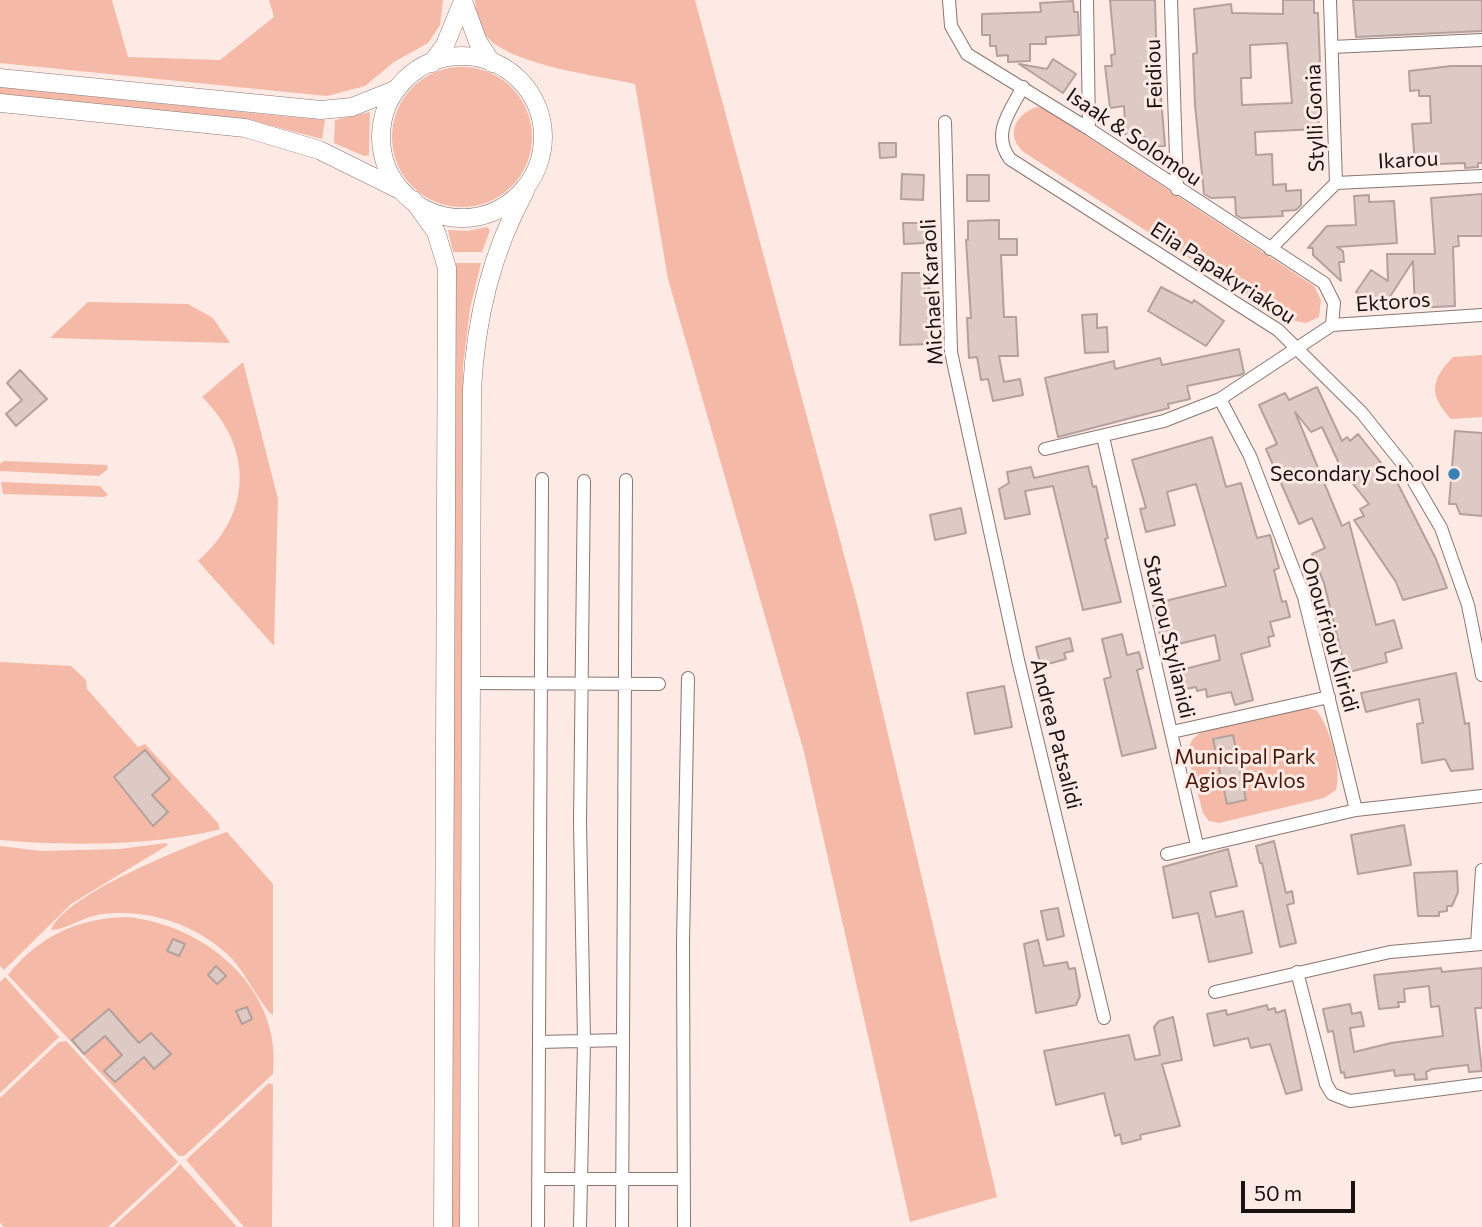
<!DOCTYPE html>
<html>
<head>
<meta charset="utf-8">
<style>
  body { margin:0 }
  #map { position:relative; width:1482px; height:1227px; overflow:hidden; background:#feeae5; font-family:Commissioner,sans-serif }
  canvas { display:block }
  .scale { position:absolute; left:1241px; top:1181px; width:114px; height:32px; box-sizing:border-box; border:4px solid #181210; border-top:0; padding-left:9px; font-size:21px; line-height:24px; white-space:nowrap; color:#181210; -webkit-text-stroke:5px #feeae5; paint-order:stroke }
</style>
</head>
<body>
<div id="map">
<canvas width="1482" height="1227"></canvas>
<div class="scale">50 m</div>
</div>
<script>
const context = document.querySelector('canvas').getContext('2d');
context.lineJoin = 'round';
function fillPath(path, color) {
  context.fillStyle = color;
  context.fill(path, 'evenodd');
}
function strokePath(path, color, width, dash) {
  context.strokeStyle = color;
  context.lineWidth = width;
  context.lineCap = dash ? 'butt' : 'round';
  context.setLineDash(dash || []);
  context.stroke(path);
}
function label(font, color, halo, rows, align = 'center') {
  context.font = font + ' Commissioner,sans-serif';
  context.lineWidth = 6;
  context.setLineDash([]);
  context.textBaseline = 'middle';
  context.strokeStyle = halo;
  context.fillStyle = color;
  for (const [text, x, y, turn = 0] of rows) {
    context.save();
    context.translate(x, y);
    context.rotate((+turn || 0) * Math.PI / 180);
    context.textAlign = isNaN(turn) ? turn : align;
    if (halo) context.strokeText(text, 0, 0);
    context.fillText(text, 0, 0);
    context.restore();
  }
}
fillPath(new Path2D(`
  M0 0H112L128 57 220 60 274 17 269 0H443L440 25 428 43 394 62 365 86 327 96 0 63Z
  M475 0H695L858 607 997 1197 910 1222 804 752 668 279 635 84C596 75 513 66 486 36 477 26 476 12 475 0Z
  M392 137a70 70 0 1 1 140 0a70 70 0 1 1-140 0Z
  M0 87 301 118 325 120 322 139 253 121 0 95Z
  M1037 107 1044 108 1314 286 1321 300 1319 317 1306 323 1282 318 1025 153C1005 137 1014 114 1037 107Z
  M370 112 369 155 364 156 334 143 335 120Z
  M487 227 490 230 482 252H453L448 230 468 231Z
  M456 263H481L470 309 463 366 460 1227H452Z
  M88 302 188 304 213 318 230 343 50 338Z
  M1482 355V417L1451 419C1428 394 1431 380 1453 357Z
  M243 362 278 499 274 646 198 561C252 514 254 448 202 397Z
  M4 461 107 465 108 469 99 476 0 471V464Z
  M1 482 100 486 108 495 104 497 3 494Z
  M0 662 71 666 86 680 87 689 138 747 145 744 218 823 220 829C157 846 65 846 0 840Z
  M1305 708 1316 710C1330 727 1342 770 1336 790L1324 798 1219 823 1209 821 1203 813 1187 752 1192 740 1201 732Z
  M227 832 273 884V1015C263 1009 245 972 232 959 198 924 145 907 97 915 82 918 65 930 51 930 65 894 189 845 227 832Z
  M166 843 168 845 71 904 4 970 0 966V846L41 851 120 849Z
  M126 917C205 924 283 989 273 1074L184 1156H179L8 975C38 937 77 918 126 917Z
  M5 977 59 1037 0 1093V982Z
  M66 1041 178 1162 108 1227H4L0 1223V1098L59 1042Z
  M269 1083 273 1085 272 1227H244L186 1160Z
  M180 1164 237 1227H113L176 1169Z`), '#f5b9a8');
const building = new Path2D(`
  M1110 0H1155L1157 72 1154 73 1155 98 1161 97 1165 146 1146 147 1145 137 1126 138 1124 106 1110 108 1105 66H1112L1111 55 1115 54Z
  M1283 0H1314V13H1318L1321 87 1316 88 1319 129 1255 132 1256 155 1272 154 1273 185 1286 184V191L1301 190V205L1296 210 1282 211 1283 216 1241 218 1236 215 1235 197 1211 198 1204 194 1195 105 1193 54 1197 53 1194 9 1231 4 1232 13 1283 14ZM1287 43 1292 103 1242 105 1241 78H1251L1250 45Z
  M1353 0H1482V31L1356 37Z
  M1073 1 1074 12H1078L1079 35 1046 37V44H1030V61L1008 62V55L997 56 996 46H990V35H982V14L1041 12 1040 3Z
  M1053 59 1076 74 1063 93 1019 64 1047 69Z
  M1451 66H1482V163H1478V167L1465 168V163L1415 165 1412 124 1431 123 1430 96H1419V90L1410 91 1409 71Z
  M879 143H896V157L880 158Z
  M902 174 924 175 923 200 901 199Z
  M967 175H989V201H967Z
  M1482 194V236H1458L1459 246 1453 247 1455 306 1415 308 1413 261 1382 309 1356 292 1371 270 1388 281 1387 254H1435L1431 198Z
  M1369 195V202L1394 201 1397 243 1337 247 1343 251 1344 262H1339L1341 281 1313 255V248H1308L1327 226 1356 225 1354 196Z
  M999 220V239H1017V255H1001L1004 317H1016L1018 356H999L1004 382 1020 379 1023 395 993 401 988 379 981 380 977 357 969 358 967 318H971L966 240H968V221Z
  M903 223H923L924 243 904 244Z
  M902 273H929L931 344 900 345Z
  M1161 287 1192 303 1194 300 1224 321 1206 346 1148 311Z
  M1097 314V328L1107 327 1108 352 1085 353 1082 315Z
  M1239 349 1244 373 1240 375 1187 386 1190 399 1168 404 1169 408 1058 437 1045 378 1114 361 1115 369 1160 358 1162 365Z
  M20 370 47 399 16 426 6 414 22 400 7 383Z
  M1317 387 1342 441 1347 437 1350 441 1358 434 1398 484 1436 559 1447 588 1403 600 1396 582 1354 520 1364 516 1360 509 1369 504 1342 470 1322 427 1311 432 1295 412 1342 526 1349 522 1376 625 1394 620 1402 648 1385 653 1387 662 1346 673 1324 583 1312 554 1325 548 1312 518 1299 524 1266 449 1277 444 1259 405 1285 393 1289 400Z
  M1455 431 1482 433V516L1460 514 1456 504H1449Z
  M1212 437 1226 487 1241 483 1257 538 1270 535 1279 568 1274 570 1282 602 1286 601 1290 617 1270 622 1274 636 1268 637 1270 646 1241 654 1253 700 1235 705 1231 692 1207 697 1206 689 1197 691 1196 687 1181 690 1177 671 1220 660 1215 635 1163 648 1153 604 1226 586 1196 484 1167 492 1175 525 1146 532 1140 509 1146 508 1132 460Z
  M1088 466 1093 487 1096 486 1108 538 1105 539 1121 602 1083 610 1053 486 1025 491 1030 514 1005 519 999 489 1009 483 1007 472 1031 467 1034 478Z
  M961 508 966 533 935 540 930 515Z
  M1122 634 1127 655 1139 652 1143 668 1137 670 1156 748 1122 756 1104 679 1111 677 1102 639Z
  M1070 638 1073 651 1064 653 1066 659 1041 666 1036 647Z
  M1456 673 1465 724 1469 723 1473 769 1451 771 1445 759 1422 763 1417 724 1423 723 1419 699 1366 712 1361 693Z
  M1004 686 1012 727 975 734 967 693Z
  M1233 735 1246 800 1227 804 1213 739Z
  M145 750 170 779 152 795 168 812 153 826 114 777Z
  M1404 825 1411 865 1358 874 1351 835Z
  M1274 841 1286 893 1292 891 1294 903 1287 905 1296 943 1280 947 1262 863H1260L1256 846Z
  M1228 849 1237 886 1210 892 1216 917 1243 911 1252 953 1209 962 1198 913 1173 918 1163 867Z
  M1457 871 1458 892 1452 906H1447V911L1439 912V916H1418L1414 873Z
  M1058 908 1064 936 1047 940 1041 911Z
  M173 939 185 944 179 956 167 951Z
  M1038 940 1044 966 1067 962 1069 969 1075 968 1080 996 1076 1005 1036 1013 1024 944Z
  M216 966 226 976 217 984 208 975Z
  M1441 968 1442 972 1482 968V1008H1475L1482 1071 1469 1072 1468 1065 1432 1069 1426 1072 1427 1079 1415 1080 1414 1074 1395 1076 1394 1070 1345 1078 1344 1072 1341 1073 1333 1031 1328 1032 1323 1009 1350 1004 1352 1014 1361 1012 1364 1026 1350 1028 1354 1052 1391 1043 1443 1036 1439 1006 1431 1007 1429 986 1404 989 1405 1002H1398L1399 1007 1379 1009 1374 975Z
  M1267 1005 1268 1010 1275 1008 1276 1013 1285 1010 1302 1090 1286 1094 1270 1044 1251 1048 1248 1038 1214 1046 1207 1014 1226 1010 1227 1015Z
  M247 1007 252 1019 242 1024 236 1011Z
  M109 1009 139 1043 151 1033 171 1054 154 1069 144 1057 115 1082 104 1071 122 1055 105 1036 84 1054 72 1040Z
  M1173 1017 1182 1060 1162 1064 1180 1126 1140 1135 1141 1139 1122 1144 1120 1134 1115 1136 1104 1093 1056 1105 1044 1051 1129 1035 1135 1060 1160 1055 1154 1027 1159 1021Z`);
fillPath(building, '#ddcac4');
strokePath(building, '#b4a19c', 2);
const street = new Path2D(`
  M949 0 951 26 967 54 1089 129 1324 283 1334 303 1332 325
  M1087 0 1089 129
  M1171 0 1177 189
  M1332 47 1482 40
  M1023 87C1010 111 991 134 1010 159L1278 330 1362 413 1406 468 1441 528 1468 605 1482 675
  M945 122 951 352 1018 660 1104 1018
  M1336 183 1482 176
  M1270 249 1336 183 1330 0
  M1332 325 1482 315
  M1220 399 1250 456 1304 597 1356 810
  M1103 437 1197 845
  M1045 449 1164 421 1220 399 1332 325
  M470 683 659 684
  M1172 732 1329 697
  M1167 854 1356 810 1482 796
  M1477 944 1482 870
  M1297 972 1326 1084 1332 1094 1350 1101 1482 1084
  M1215 992 1390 952 1482 944
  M539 1042 623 1040
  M538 1179H683
  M538 1227 542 479
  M580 1227 584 1041 580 822 584 481
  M622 1227 626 480
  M684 1227 683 943 688 678`);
const secondary = new Path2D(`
  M463 1 478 42 492 63
  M381 137a81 81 0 1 1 162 0a81 81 0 1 1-162 0Z
  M432 63 445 45 463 1
  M0 78 321 110 352 107 397 89
  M0 103 245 128 319 150 398 189
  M413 200 436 232 447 268 443 1227
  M469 1227 472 389C476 318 491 254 525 191`);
strokePath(street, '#887671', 14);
strokePath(secondary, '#887671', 19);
strokePath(street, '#fff', 12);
strokePath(secondary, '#fff', 18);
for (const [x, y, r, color] of [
  [1454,474,7,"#3980b5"]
]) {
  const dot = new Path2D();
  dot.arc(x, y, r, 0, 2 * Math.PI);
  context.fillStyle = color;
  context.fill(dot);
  strokePath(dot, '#feeae5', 2.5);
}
label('21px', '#181210', '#feeae5', [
  ["Feidiou",1154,74,-92],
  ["Stylli Gonia",1315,118,-92],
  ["Isaak & Solomou",1134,137,34],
  ["Ikarou",1408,160,-3],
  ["Elia Papakyriakou",1223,273,33],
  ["Michael Karaoli",932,292,-93],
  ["Ektoros",1393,302,-4],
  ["Onoufriou Kliridi",1330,635,74],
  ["Stavrou Stylianidi",1169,637,77],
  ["Andrea Patsalidi",1056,734,76]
]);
label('21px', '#181210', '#feeae5', [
  ["Secondary School",1440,474]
], 'right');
label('21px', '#47180a', '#feeae5', [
  ["Municipal Park",1245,757],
  ["Agios PAvlos",1245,781]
]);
</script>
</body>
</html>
